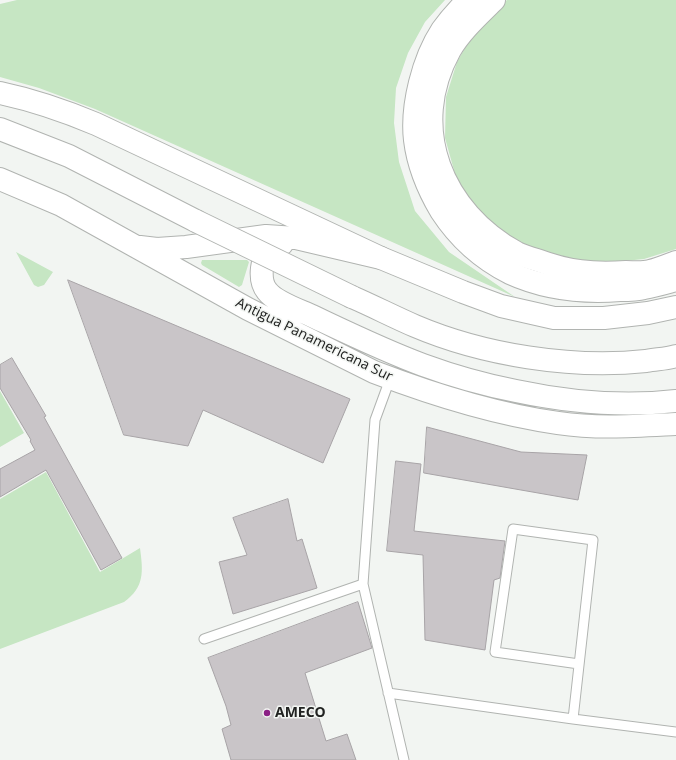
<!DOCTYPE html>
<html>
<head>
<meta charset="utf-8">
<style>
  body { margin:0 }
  canvas { display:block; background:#f2f5f2 }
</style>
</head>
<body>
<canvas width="676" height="760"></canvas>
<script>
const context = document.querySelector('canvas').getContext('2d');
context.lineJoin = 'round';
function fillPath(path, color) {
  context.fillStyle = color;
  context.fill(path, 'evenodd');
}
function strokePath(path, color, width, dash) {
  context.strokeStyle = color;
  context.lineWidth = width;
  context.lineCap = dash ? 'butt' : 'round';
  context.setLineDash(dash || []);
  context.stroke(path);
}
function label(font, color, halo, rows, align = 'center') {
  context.font = font + ' "Open Sans",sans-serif';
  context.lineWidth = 3;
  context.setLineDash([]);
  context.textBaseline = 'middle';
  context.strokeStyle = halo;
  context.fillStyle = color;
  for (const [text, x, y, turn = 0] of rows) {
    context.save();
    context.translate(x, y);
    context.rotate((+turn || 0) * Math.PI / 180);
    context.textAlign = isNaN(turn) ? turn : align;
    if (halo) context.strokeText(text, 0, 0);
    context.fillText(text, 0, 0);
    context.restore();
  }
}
fillPath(new Path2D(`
  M17 0H445L425 22 408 53 396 88 394 123 399 162 415 211 449 252 515 297 95 109 39 88 0 77V4Z
  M507 0H676V249L644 259 605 263 561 260 517 244 490 224 459 188 445 138 446 97 457 62 477 27Z
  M16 252 53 272 44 285 38 287 34 285Z
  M202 260H247L249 262 242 285 239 287 202 265 201 263Z
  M0 391 24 433 0 447Z
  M46 472 100 572 140 548C143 571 145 587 124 602L0 649V499Z`), '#c6e6c3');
const building = new Path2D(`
  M68 280 350 399 323 463 203 410 188 446 124 435Z
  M12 358 46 416 44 417 122 558 101 570 46 470 0 497V469L35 450 30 441 31 440 0 388V365Z
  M427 427 521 452 587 455 578 500 424 473Z
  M396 461 421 464 414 531 505 541 500 578 494 580 485 650 425 640 423 555 387 551Z
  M288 499 297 541 302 539 317 588 233 614 219 562 247 555 233 518Z
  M358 602 372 648 305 673 326 741 347 734 356 760H231L222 729 231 725 226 706 208 658Z`);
fillPath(building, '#c9c5c8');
strokePath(building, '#a8a4a7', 1);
const service = new Path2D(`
  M363 584 404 760
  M204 639 363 584 375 420 390 379
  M388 693 573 719 676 732
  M573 719 593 540 513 529 495 652 579 664`);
const primary = new Path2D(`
  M494 0C478 16 461 31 450 50 407 128 442 212 517 253 523 256 530 258 537 260 569 272 592 274 626 272 634 272 643 273 650 271 659 269 668 265 676 262
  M0 129 69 156 196 221
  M0 179 61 205 248 309 374 372C434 395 494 414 558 423 597 429 637 426 676 424
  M282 244C271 248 263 257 262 268 261 277 262 285 267 291 275 302 299 310 312 316 348 333 385 351 423 365 453 376 485 385 516 391 568 402 623 407 676 401
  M140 247 157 249 186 247 266 236 296 238 381 258 463 292 501 306 554 318H604L648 313 676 307
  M352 297C373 306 394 317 415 326 483 355 572 369 646 361 656 359 666 359 676 356`);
const motorway = new Path2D(`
  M468 0C459 9 450 19 442 30 423 59 411 106 415 140 418 165 428 189 441 211 458 237 482 259 510 273 545 289 582 293 620 290 628 290 636 290 644 288 655 286 665 283 676 280
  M0 93C33 100 65 111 96 124L381 258`);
strokePath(service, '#b1b4b1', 11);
strokePath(primary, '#b1b4b1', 24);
strokePath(motorway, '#b1b4b1', 24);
strokePath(service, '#fff', 9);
strokePath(primary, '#fff', 22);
strokePath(motorway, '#fff', 22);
const primaryBridge = new Path2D(`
  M196 221 352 297`);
strokePath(primaryBridge, '#b1b4b1', 24, []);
strokePath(primaryBridge, '#fff', 22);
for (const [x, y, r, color] of [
  [267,713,4,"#8b2085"]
]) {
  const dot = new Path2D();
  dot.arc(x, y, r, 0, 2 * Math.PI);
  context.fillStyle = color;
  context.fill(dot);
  strokePath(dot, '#f2f5f2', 1.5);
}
label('14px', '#212221', '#f2f5f2', [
  ["Antigua Panamericana Sur",314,340,26]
]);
label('bold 14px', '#212221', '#f2f5f2', [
  ["AMECO",275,713]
], 'left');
</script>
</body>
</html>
